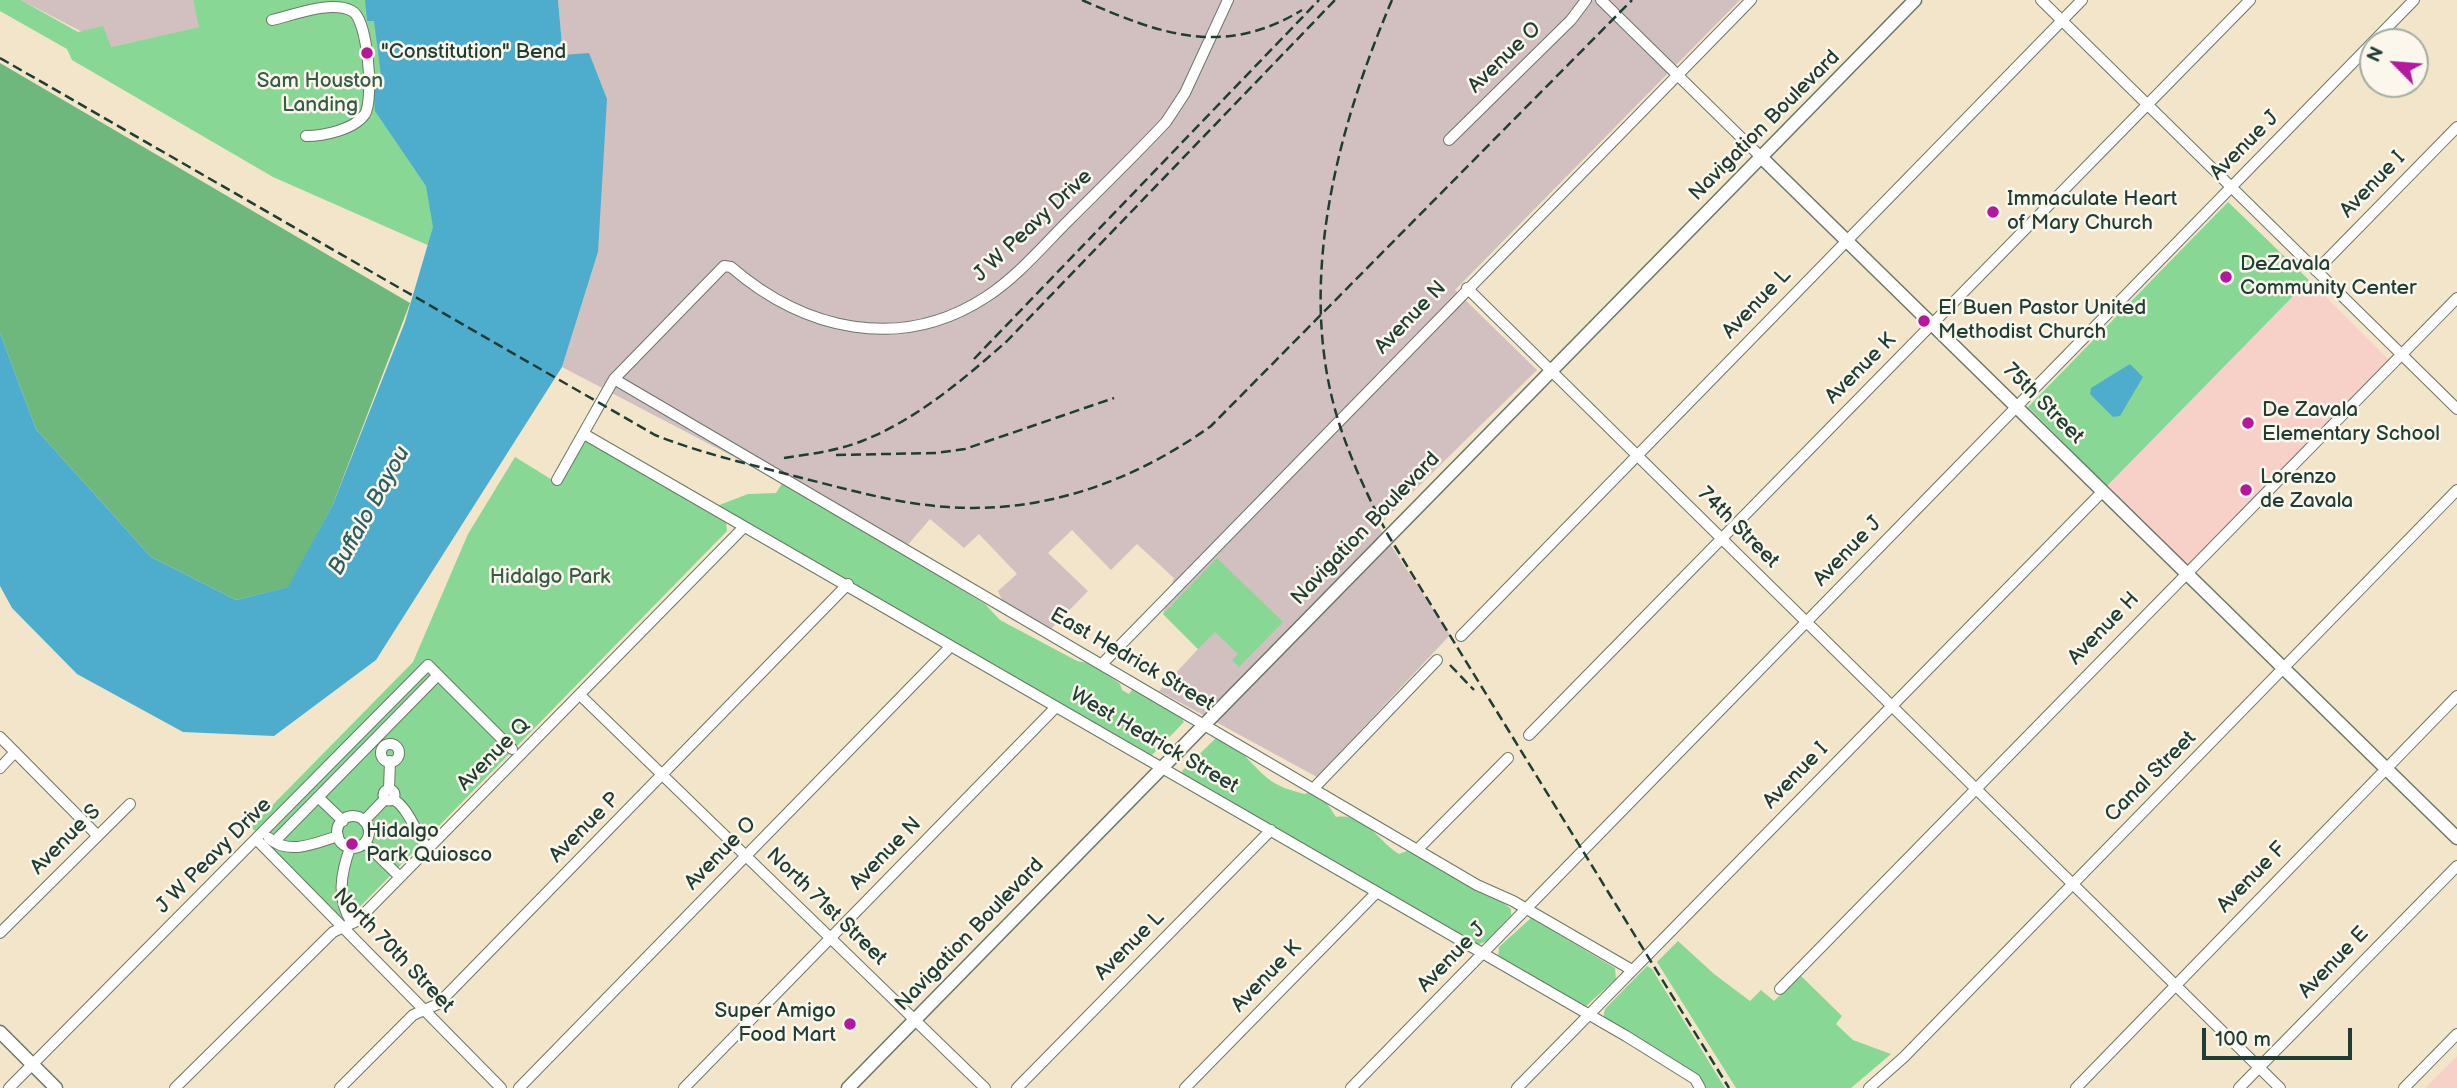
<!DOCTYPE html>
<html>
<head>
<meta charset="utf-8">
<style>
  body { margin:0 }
  #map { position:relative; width:2457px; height:1088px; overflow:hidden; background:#f2e5c9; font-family:"Balsamiq Sans",sans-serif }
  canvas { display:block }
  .north { position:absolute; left:2359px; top:28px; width:70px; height:70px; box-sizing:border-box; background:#fbf7ec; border:2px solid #a3ada2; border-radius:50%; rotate:295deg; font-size:19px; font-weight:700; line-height:28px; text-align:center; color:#1f3d34 }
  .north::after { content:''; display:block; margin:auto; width:24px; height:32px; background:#b5179e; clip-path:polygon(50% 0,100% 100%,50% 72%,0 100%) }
  .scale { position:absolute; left:2202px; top:1028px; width:150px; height:32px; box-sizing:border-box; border:4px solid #1f3d34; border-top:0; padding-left:9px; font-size:21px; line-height:24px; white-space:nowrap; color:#1f3d34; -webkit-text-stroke:5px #fbf7ec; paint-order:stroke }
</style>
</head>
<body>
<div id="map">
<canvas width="2457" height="1088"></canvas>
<div class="north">N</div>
<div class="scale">100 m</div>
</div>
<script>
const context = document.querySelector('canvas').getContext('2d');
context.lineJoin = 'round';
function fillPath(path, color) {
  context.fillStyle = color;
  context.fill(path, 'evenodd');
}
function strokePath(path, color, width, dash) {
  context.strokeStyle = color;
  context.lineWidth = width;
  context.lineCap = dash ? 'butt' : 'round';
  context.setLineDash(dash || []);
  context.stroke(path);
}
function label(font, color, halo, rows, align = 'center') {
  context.font = font + ' "Balsamiq Sans",sans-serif';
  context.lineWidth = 5;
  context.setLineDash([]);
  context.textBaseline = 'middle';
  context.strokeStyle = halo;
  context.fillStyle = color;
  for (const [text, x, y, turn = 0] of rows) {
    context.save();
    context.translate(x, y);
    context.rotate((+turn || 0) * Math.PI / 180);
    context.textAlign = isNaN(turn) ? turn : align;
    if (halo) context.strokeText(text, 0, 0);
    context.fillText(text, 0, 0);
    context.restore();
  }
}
fillPath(new Path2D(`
  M2309 280 2390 361 2187 565 2107 486Z
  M2457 1056V1088H2425Z`), '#f7d1c8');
fillPath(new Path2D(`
  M21 0H193L200 27 111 47Z
  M558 0H1740L1455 290 1537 370 1378 526 1450 635 1317 777 1159 691 1198 649 1163 614 1174 578 1137 544 1111 570 1072 530 1048 553 1088 591 1051 629 1003 602 998 591 1017 574 979 534 964 548 930 519 906 547 562 367 598 252 563 55Z`), '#d2bfc0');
fillPath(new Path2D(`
  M0 0H21L78 32 103 26 111 47 199 27 193 0H380L404 11 441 251 273 177 72 60 67 49 0 11Z
  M2228 202 2309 280 2107 486 2028 407Z
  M586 441 726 522 727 531 344 923 251 827 413 662 468 534 515 457 559 484Z
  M783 482 985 604 1000 620 1077 661 1093 664 1120 684 1122 690 1129 694 1132 690C1147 697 1177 707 1184 722L1152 755 1147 754 717 506 748 494 776 493Z
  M1217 558 1283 622 1239 667 1232 660 1238 654 1215 632 1198 649 1163 614Z
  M1216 738C1224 743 1239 749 1245 756 1267 779 1272 786 1305 794L1309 792 1326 802 1336 817C1367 813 1377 841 1399 854L1410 850 1504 903 1511 909V915L1487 941 1474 946 1184 776 1182 771Z
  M1531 918 1615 968 1616 979 1585 1007 1498 958 1499 947Z
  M1678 941 1714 974 1750 1001 1761 990 1774 1001 1800 975 1842 1016 1836 1024 1853 1040 1891 1054 1851 1088H1736L1657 962Z
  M1647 966 1652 969 1725 1088H1704L1603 1019 1605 1009Z`), '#89d795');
fillPath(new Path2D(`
  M0 63 410 303 333 504 289 587 236 600 151 557 36 429 0 333Z`), '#6eb87e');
fillPath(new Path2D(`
  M365 0H558L563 55 589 53 607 99 598 252 562 367 376 660 274 736 183 732 77 674 12 608 0 586V333L36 429 151 557 236 600 288 587 333 504 405 322 433 227 426 186 375 111 373 85 382 83 374 21H367Z
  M2130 364 2143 377 2120 416 2113 417 2090 394 2091 388Z`), '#4eadcc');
const minor = new Path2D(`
  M1601 0 1761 157
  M2041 0 2457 409
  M272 20C294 15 331 0 352 11 368 19 374 99 365 114 354 130 323 136 306 136
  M2373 42 2414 0
  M1449 140 1571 20 1586 0
  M2316 271 2457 127
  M1467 288 2280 1088
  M614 379 1477 885 1513 901 1632 970
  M584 434 1626 1036 1695 1079 1700 1088
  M557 480 614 379 724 266 731 267C804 330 900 353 986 297 1017 277 1042 247 1068 221 1101 188 1134 156 1166 122L1185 93 1228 0
  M1461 636 2082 0
  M1102 664 1751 0
  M580 695 985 1088
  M1529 735 2250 0
  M0 737 98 836
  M381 753a9 9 0 1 1 18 0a9 9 0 1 1-18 0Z
  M0 768 15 752
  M1314 788 1437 660
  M389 789 390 761
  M383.5 795a5.5 5.5 0 1 1 11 0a5.5 5.5 0 1 1-11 0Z
  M318 797 343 821
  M393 799C409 808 416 834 428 849
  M337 832a16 16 0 1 1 32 0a16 16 0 1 1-32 0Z
  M364 821 385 799
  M269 838C288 856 316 843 338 836
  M257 840 501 1088
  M274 842 438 675
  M365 843 400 877
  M350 848C341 873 336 899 352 923
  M1418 849 1508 758
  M0 933 130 804
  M1780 989 2457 298
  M9 1088 428 665 512 749
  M175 1088 333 932 357 921 743 528
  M340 1088 413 1015 438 1004 848 584
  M519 1088 951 646
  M684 1088 1056 707
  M1017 1088 1271 830
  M1185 1088 1376 893
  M1351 1088 2373 42
  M1517 1088 2103 491
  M1869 1088 1904 1057 2457 490
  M2076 1088 2457 696
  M2239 1088 2457 866
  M2404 1088 2457 1034`);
const major = new Path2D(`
  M1761 157 2457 838
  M0 1032 56 1088
  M848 1088 1915 0`);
strokePath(minor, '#697868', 12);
strokePath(major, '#697868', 15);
strokePath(minor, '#fff', 10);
strokePath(major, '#fff', 12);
strokePath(new Path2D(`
  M1082 0C1159 34 1224 58 1302 10
  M1392 0C1337 129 1295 285 1339 423 1352 463 1369 499 1388 535L1729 1088
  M0 58 655 435C703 454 753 465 802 478 850 490 899 504 948 507 1044 514 1134 481 1211 426L1632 0
  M974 359 1319 0
  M836 455 936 453 965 449 1114 398
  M784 458C810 454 837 451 862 441 916 420 964 379 1007 341L1335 0
  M1450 665 1474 690`), '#1f3d34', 2.5, [10, 5]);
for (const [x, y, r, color] of [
  [367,53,7,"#b5179e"],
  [1993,212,7,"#b5179e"],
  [2226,277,7,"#b5179e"],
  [1924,321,7,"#b5179e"],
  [2248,423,7,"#b5179e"],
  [2246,490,7,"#b5179e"],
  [352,844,7,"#b5179e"],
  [850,1024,7,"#b5179e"]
]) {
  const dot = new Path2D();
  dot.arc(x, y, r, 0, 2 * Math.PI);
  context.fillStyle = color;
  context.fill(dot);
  strokePath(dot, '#fbf7ec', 2.5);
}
label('21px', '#1f3d34', '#fbf7ec', [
  ["\"Constitution\" Bend",381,53],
  ["Immaculate Heart",2007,200],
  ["of Mary Church",2007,224],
  ["DeZavala",2240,265],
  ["Community Center",2240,289],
  ["El Buen Pastor United",1938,309],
  ["Methodist Church",1938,333],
  ["De Zavala",2262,411],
  ["Elementary School",2262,435],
  ["Lorenzo",2260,478],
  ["de Zavala",2260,502],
  ["Hidalgo",366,832],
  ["Park Quiosco",366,856],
  ["Super Amigo",836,1012,"right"],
  ["Food Mart",836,1036,"right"]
], 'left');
label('21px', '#1f3d34', '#fbf7ec', [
  ["Avenue O",1505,58,-44],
  ["Navigation Boulevard",1765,126,-45],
  ["Avenue J",2245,146,-45],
  ["Avenue I",2373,185,-46],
  ["J W Peavy Drive",1033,226,-43],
  ["Avenue L",1757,304,-46],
  ["Avenue N",1411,318,-46],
  ["Avenue K",1861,369,-45],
  ["75th Street",2043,404,45],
  ["74th Street",1738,528,45],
  ["Navigation Boulevard",1366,529,-46],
  ["Avenue J",1848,552,-46],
  ["Avenue H",2104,629,-46],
  ["East Hedrick Street",1132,660,30],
  ["West Hedrick Street",1154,741,30],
  ["Avenue Q",494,755,-45],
  ["Avenue I",1796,776,-46],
  ["Canal Street",2151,777,-45],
  ["Avenue P",585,828,-45],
  ["Avenue S",66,840,-45],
  ["Avenue O",721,854,-46],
  ["Avenue N",886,854,-46],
  ["J W Peavy Drive",214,856,-45],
  ["Avenue F",2252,878,-46],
  ["North 71st Street",826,907,44],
  ["Navigation Boulevard",970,935,-46],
  ["Avenue L",1130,946,-45],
  ["North 70th Street",393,951,46],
  ["Avenue J",1452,958,-46],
  ["Avenue E",2334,963,-46],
  ["Avenue K",1267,977,-46]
]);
label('21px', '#345c47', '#fbf7ec', [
  ["Sam Houston",320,82],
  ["Landing",320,106],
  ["Hidalgo Park",550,578]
]);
label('italic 23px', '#2d5f62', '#fbf7ec', [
  ["Buffalo Bayou",370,511,-61]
]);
</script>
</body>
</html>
